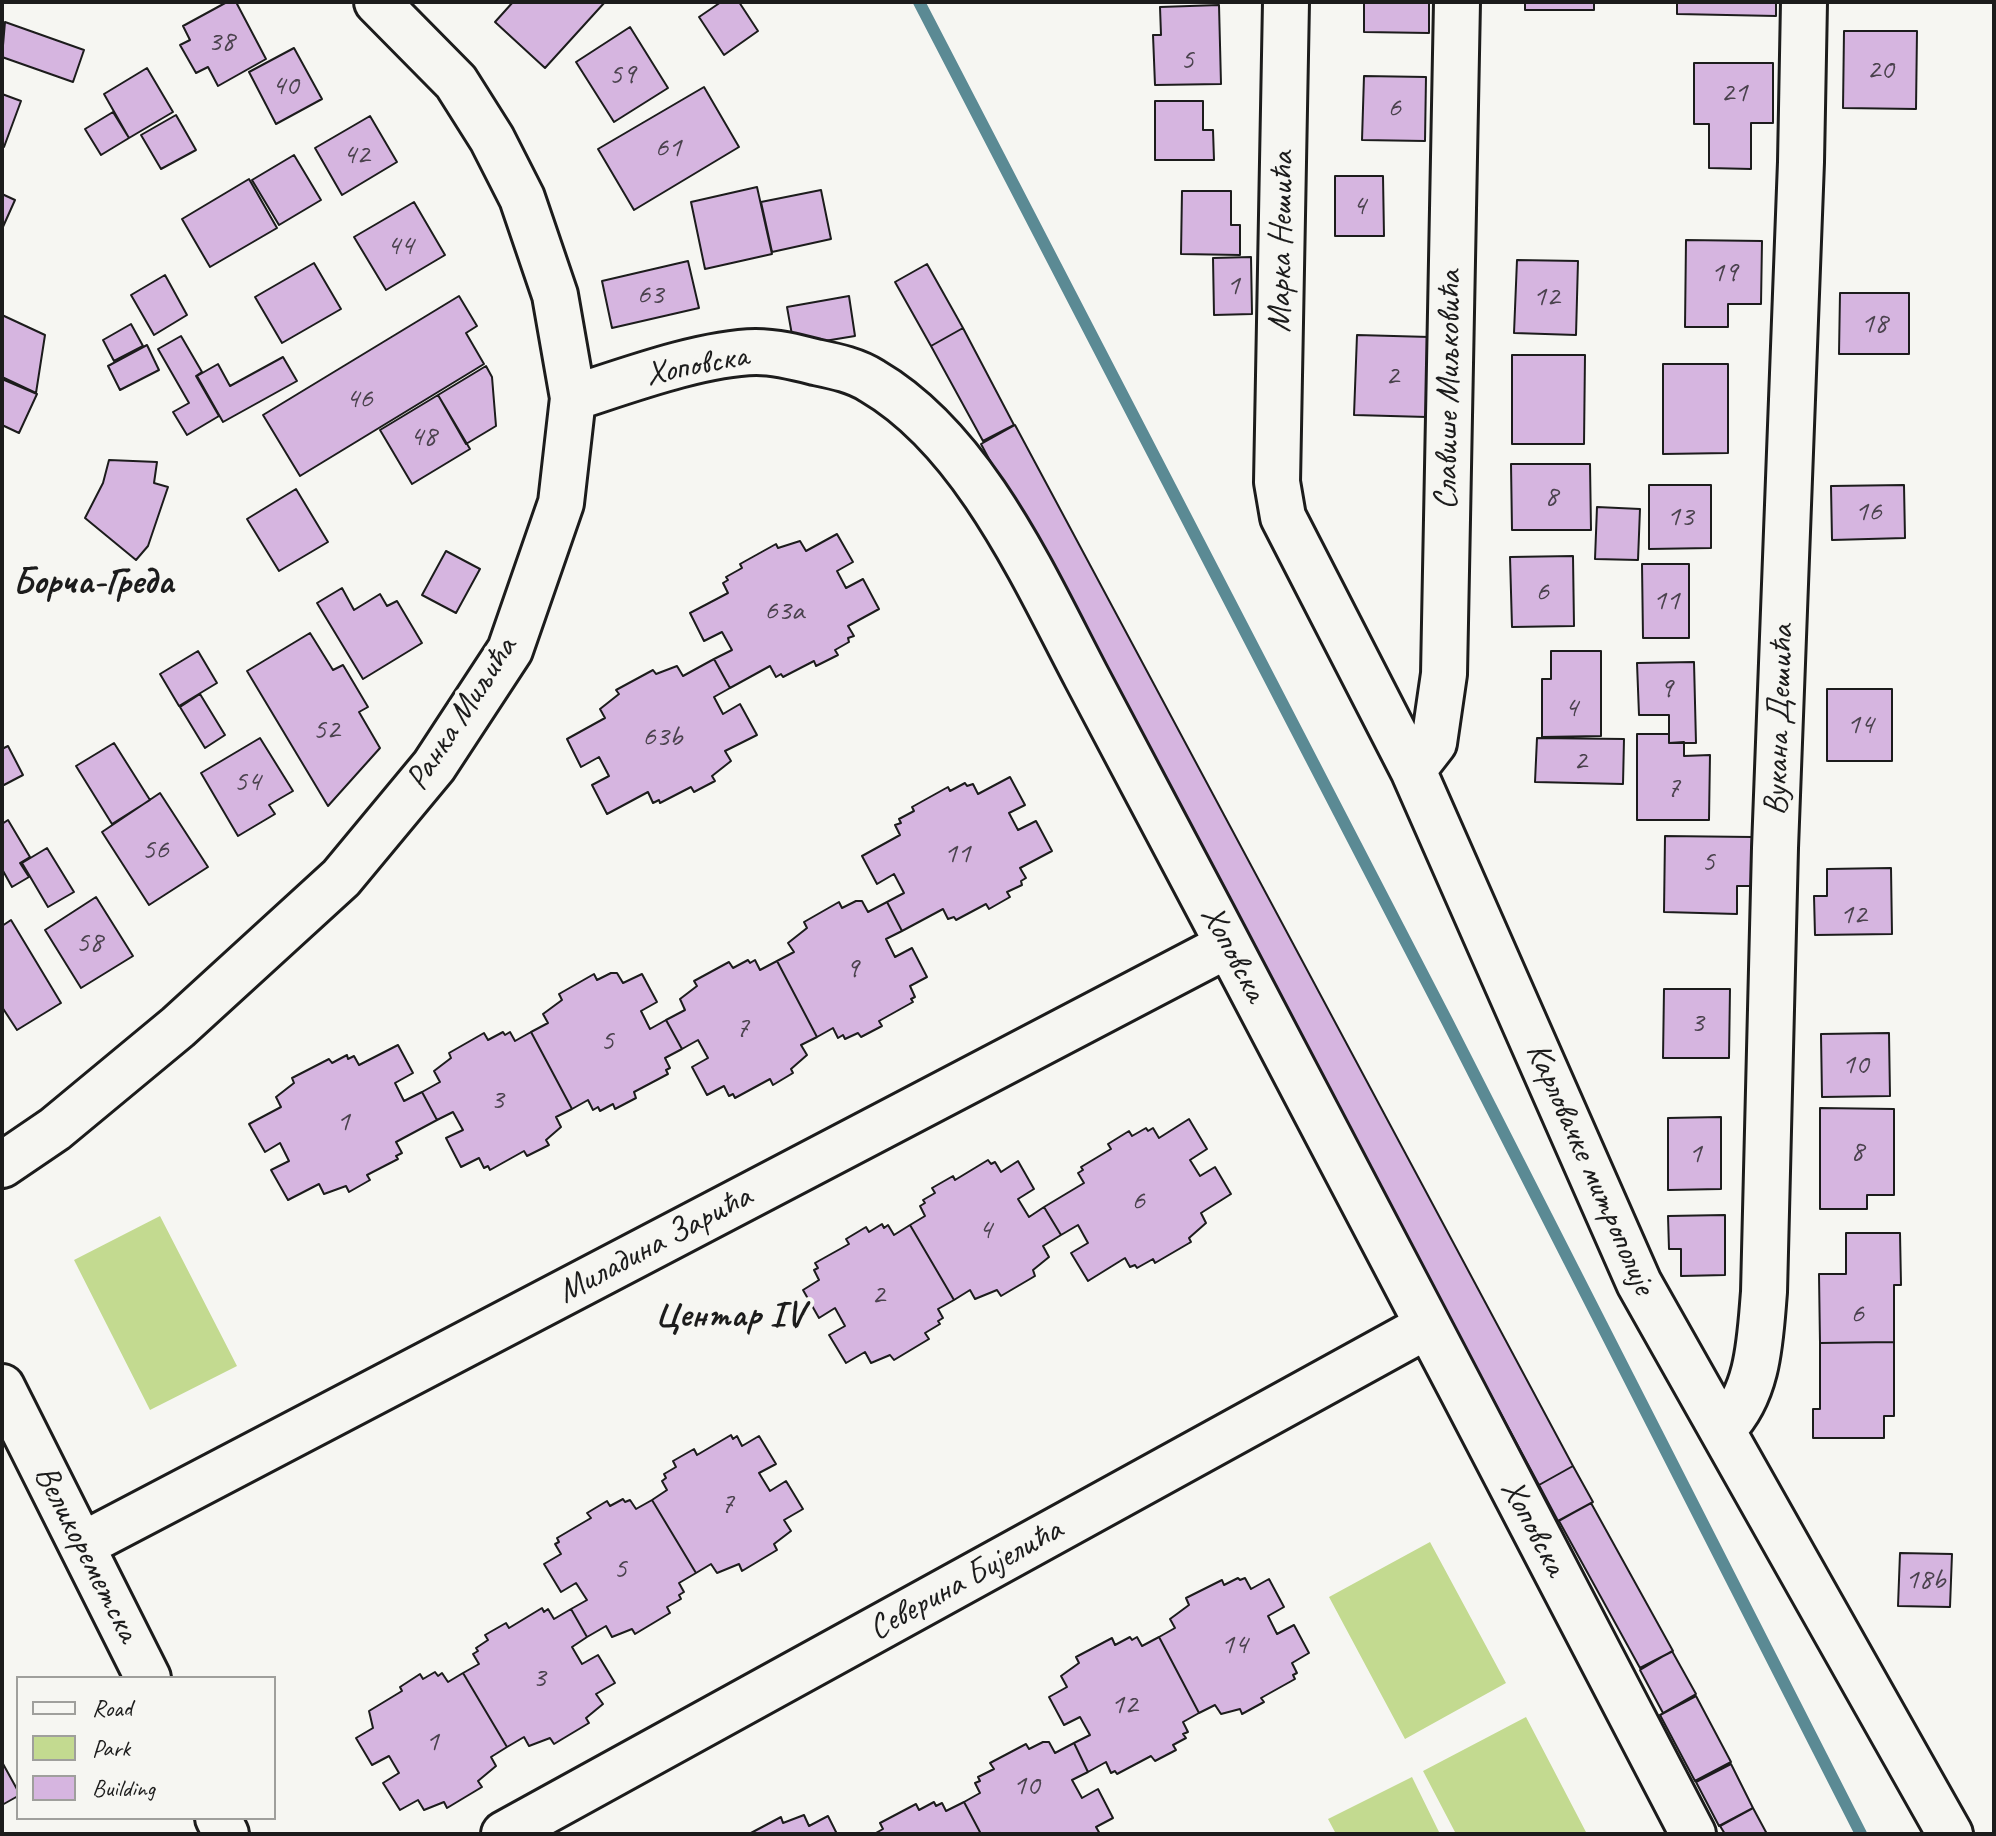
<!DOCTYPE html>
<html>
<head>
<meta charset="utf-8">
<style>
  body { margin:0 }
  #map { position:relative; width:1996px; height:1836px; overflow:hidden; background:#f6f6f2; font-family:Caveat,sans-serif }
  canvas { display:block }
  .frame { position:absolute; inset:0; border:4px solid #1c1c1c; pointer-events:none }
  .legend { position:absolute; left:16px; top:1676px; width:260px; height:144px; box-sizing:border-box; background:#f6f6f2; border:2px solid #9f9f9c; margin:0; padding:10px 14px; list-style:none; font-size:24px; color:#1c1c1c }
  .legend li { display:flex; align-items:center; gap:16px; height:40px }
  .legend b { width:40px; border:2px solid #9f9f9c }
</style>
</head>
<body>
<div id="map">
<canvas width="1996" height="1836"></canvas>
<div class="frame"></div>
<ul class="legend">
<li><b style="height:10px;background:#f6f6f2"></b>Road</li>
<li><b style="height:22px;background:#c3da90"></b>Park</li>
<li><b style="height:22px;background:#d6b5e0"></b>Building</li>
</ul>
</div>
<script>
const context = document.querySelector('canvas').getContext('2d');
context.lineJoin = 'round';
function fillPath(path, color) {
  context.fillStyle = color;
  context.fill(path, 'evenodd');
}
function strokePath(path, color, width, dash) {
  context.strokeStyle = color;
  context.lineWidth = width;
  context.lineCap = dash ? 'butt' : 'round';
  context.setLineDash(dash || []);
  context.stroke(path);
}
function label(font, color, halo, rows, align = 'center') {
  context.font = font + ' Caveat,sans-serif';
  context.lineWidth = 8;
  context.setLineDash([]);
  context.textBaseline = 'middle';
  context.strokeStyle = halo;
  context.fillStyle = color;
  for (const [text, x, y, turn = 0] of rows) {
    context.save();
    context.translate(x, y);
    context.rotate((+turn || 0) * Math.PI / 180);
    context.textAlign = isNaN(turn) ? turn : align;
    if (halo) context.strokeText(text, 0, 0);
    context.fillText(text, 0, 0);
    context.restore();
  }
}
fillPath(new Path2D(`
  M160 1216 237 1366 150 1410 74 1260Z
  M1430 1542 1506 1683 1405 1739 1329 1597Z
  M1526 1717 1587 1834H1456L1423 1771Z
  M1412 1777 1440 1834H1336L1328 1819Z`), '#c3da90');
strokePath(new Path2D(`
  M919 2 1447 1021 1861 1834`), '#5b8a94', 12);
const building = new Path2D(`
  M227 2H236L266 59 218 86 208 67 196 73 180 45 190 40 183 26Z
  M513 2H605L545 68 495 22Z
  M721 2H739L758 31 724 55 699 17Z
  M1364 2H1429V33L1364 32Z
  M1525 2H1594V10H1525Z
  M1677 2H1776V16L1677 14Z
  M1219 5 1221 84 1155 85 1153 35H1161L1160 7Z
  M5 22 84 50 73 82 2 57Z
  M630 27 668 88 614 122 576 62Z
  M1844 31H1917L1916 109 1843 108Z
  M294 48 322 99 276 124 249 72Z
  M1694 63H1773V123H1751V169L1709 168V124H1694Z
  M147 68 173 112 129 138 104 94Z
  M1364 76 1426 77 1425 141 1362 140Z
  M704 87 739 147 634 210 598 149Z
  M2 94 21 101 4 147H2Z
  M1155 101H1203V130H1213L1214 160H1155Z
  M113 112 129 138 101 155 85 129Z
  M176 115 196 150 161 169 141 135Z
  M370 116 397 162 342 195 315 148Z
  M294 155 321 200 279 225 252 180Z
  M1335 176H1383L1384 236H1335Z
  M249 179 277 228 210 267 182 219Z
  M757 187 772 254 705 269 691 202Z
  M821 190 831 239 772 252 761 202Z
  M1182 191H1231V225H1240V255L1181 254Z
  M2 194 15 200 2 229Z
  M414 202 445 255 386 290 354 237Z
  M1686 240 1762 241 1761 304H1728V327H1685Z
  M1251 257 1252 314 1214 315 1213 258Z
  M1517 260 1578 261 1576 335 1514 333Z
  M688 261 699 308 612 328 602 281Z
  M314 263 341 309 282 343 255 297Z
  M927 264 963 328 931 346 895 282Z
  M165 275 187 315 154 335 131 295Z
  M1840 293H1909V354H1839Z
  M459 296 477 326 466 333 484 364 300 476 263 415Z
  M849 296 855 336 794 346 787 307Z
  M2 315 45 335 36 393 2 377Z
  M131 324 143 346 114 361 103 340Z
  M963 328 1014 425 983 441 931 346Z
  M1357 335 1430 337 1427 417 1354 415Z
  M181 336 202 372 196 376 219 416 187 435 173 412 189 403 158 349Z
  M147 345 159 370 120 390 108 366Z
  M1512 355H1585L1584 444H1512Z
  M283 357 297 381 223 422 197 376 218 364 230 386Z
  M1663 364H1728V453L1663 454Z
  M486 366 492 377 496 426 466 444 438 395Z
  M2 379 37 394 19 433 2 425Z
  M438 395 470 449 412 484 380 430Z
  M1015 425 1573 1466 1539 1485 981 444Z
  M109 460 157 462 154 483 168 487 148 546 136 560 85 518 103 483Z
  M1511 464H1590L1591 530H1512Z
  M1649 485H1711V548L1649 549Z
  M1904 485 1905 538 1832 540 1831 486Z
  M296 489 328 542 279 571 247 519Z
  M1597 507 1640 509 1638 560 1595 559Z
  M837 534 853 562 837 571 846 588 863 579 879 609 848 626 854 636 848 638 849 642 835 650 838 655 816 666 814 661 783 677 781 674 776 677 770 666 730 688 714 659 732 650 722 632 704 641 690 613 728 593 723 583 728 580 726 577 742 568 740 564 776 544 778 548 800 541 806 551Z
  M446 551 480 569 456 613 422 595Z
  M1573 556 1574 626 1512 627 1510 557Z
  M1642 564H1689V638H1643Z
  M342 588 354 610 380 594 387 606 397 601 422 643 363 679 317 603Z
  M310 633 333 670 343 665 368 707 359 712 380 748 328 806 247 671Z
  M198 651 217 683 179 706 160 674Z
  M1551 651H1601V736L1542 737V679H1551Z
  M714 659 730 688 714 697 723 714 740 704 757 735 725 751 731 761 712 776 715 781 694 792 691 787 660 803 659 800 653 803 648 792 607 814 592 785 609 776 599 757 581 767 567 739 605 718 600 709 619 694 616 690 653 670 656 674 677 666 683 676Z
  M1694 662 1696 743H1669V715H1639L1637 663Z
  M1827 689H1892V761H1827Z
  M200 694 225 735 205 748 180 707Z
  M1637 734H1669V743L1684 742V756L1710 755 1709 820H1637Z
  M260 738 293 791 269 805 275 814 238 836 201 773Z
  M1537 738 1624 739 1623 784 1535 782Z
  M114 743 150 800 112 824 76 766Z
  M8 746 23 775 2 786V749Z
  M1010 777 1025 805 1009 813 1018 830 1036 821 1052 851 1020 868 1026 878 1021 881 1022 885 1007 892 1010 897 989 909 986 904 956 920 954 917 948 919 943 909 902 931 887 902 904 893 894 874 877 884 862 856 900 835 895 825 901 823 899 819 914 811 912 807 948 787 950 791 965 783 967 786 973 784 978 794Z
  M160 793 208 867 149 905 102 832Z
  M8 820 30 857 20 863 29 877 12 887 2 869V824Z
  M1665 836 1752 837 1751 886H1737V914L1664 912Z
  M47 848 74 892 48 907 22 863Z
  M1891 868 1892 934 1815 935 1814 896H1827V869Z
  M96 897 133 956 81 988 45 930Z
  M856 901H862L868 912 887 902 902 931 886 939 895 957 912 948 927 977 910 986 915 997 911 999 913 1002 879 1021 882 1026 861 1037 858 1033 845 1039 843 1035 838 1038 833 1028 817 1037 777 961 794 952 788 943 807 928 804 922 839 902 842 908Z
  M11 920 61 1003 17 1030 2 1007V926Z
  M748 960 750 963 755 960 760 970 777 961 817 1037 801 1045 807 1055 791 1069 793 1073 773 1085 770 1079 735 1098 733 1094 729 1096 724 1086 707 1095 692 1067 708 1058 698 1040 682 1049 666 1020 685 1010 680 999 697 986 694 981 729 962 733 968Z
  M611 973H617L623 983 642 974 657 1002 641 1011 650 1029 666 1020 682 1049 665 1058 670 1068 666 1070 668 1074 634 1092 636 1098 615 1109 613 1104 600 1111 598 1107 593 1110 588 1100 572 1109 531 1032 548 1023 543 1014 562 1000 559 994 594 974 597 980Z
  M1664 989H1730L1729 1058H1663Z
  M503 1032 505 1035 510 1032 515 1041 531 1032 572 1109 556 1117 561 1127 546 1140 549 1145 527 1156 524 1151 490 1170 488 1166 484 1168 479 1158 461 1167 446 1138 463 1130 453 1112 437 1120 422 1092 440 1082 434 1071 451 1058 449 1053 484 1033 488 1040Z
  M1889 1033 1890 1096 1822 1097 1821 1034Z
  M398 1045 413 1073 395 1083 404 1101 422 1092 437 1120 396 1142 402 1153 396 1156 398 1159 367 1175 370 1180 349 1192 346 1186 324 1194 319 1184 288 1200 271 1170 289 1161 280 1143 265 1152 249 1124 281 1107 276 1097 294 1083 292 1078 329 1059 332 1063 347 1055 348 1059 354 1056 359 1065Z
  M1820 1108 1894 1109V1195H1867V1209H1820Z
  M1721 1117V1189L1668 1190V1118Z
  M1189 1119 1207 1149 1190 1160 1200 1176 1215 1167 1231 1194 1201 1213 1206 1223 1189 1238 1191 1242 1155 1263 1153 1259 1137 1268 1135 1265 1130 1267 1125 1258 1088 1281 1071 1253 1088 1243 1078 1225 1061 1235 1044 1207 1084 1183 1078 1173 1083 1170 1081 1167 1111 1149 1108 1144 1129 1131 1132 1136 1146 1128 1148 1131 1153 1128 1159 1138Z
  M988 1160 991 1164 995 1162 1001 1172 1018 1161 1034 1189 1018 1199 1029 1217 1044 1207 1061 1235 1043 1246 1049 1257 1033 1270 1035 1276 1001 1296 997 1290 975 1299 970 1290 954 1300 910 1225 925 1216 920 1206 925 1203 923 1200 935 1193 932 1188 953 1176 955 1180Z
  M1725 1215V1275L1681 1276V1249H1669L1668 1216Z
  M882 1224 884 1228 888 1225 894 1235 910 1225 954 1300 938 1309 943 1318 938 1321 940 1324 925 1333 929 1339 894 1360 890 1355 871 1363 865 1352 846 1363 829 1335 845 1326 835 1308 819 1318 803 1290 819 1280 814 1270 818 1268 815 1263 849 1244 846 1239 866 1227 869 1232Z
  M1846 1233H1900L1901 1285H1894V1342L1820 1343 1819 1274H1846Z
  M1894 1342V1416H1884V1438H1813V1409H1820V1343Z
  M731 1435 733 1439 737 1436 742 1446 759 1436 776 1464 759 1473 770 1491 786 1481 803 1509 784 1520 791 1531 774 1544 777 1550 742 1571 739 1564 717 1573 711 1564 696 1573 652 1500 667 1490 662 1481 666 1478 664 1474 676 1467 673 1461 694 1449 697 1455Z
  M1573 1466 1593 1502 1558 1521 1539 1485Z
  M623 1499 625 1502 630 1500 636 1509 652 1500 696 1573 679 1583 684 1592 679 1595 681 1599 667 1607 670 1613 635 1634 632 1629 612 1637 606 1626 587 1637 571 1609 587 1600 576 1583 561 1592 544 1564 561 1554 555 1544 559 1542 557 1538 591 1518 587 1513 607 1501 610 1506Z
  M1591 1503 1673 1651 1640 1668 1559 1521Z
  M1900 1553 1952 1554 1950 1607 1898 1606Z
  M1238 1578 1240 1580 1245 1578 1251 1589 1269 1579 1284 1607 1268 1616 1277 1634 1294 1625 1309 1653 1292 1663 1297 1673 1293 1675 1295 1679 1261 1698 1264 1702 1242 1714 1240 1709 1221 1714 1215 1705 1199 1713 1159 1637 1175 1628 1170 1619 1189 1605 1186 1598 1222 1580 1224 1585Z
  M542 1608 544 1612 548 1609 554 1619 571 1609 587 1637 572 1647 582 1664 598 1655 615 1683 596 1694 603 1704 586 1718 589 1723 554 1744 550 1738 529 1746 524 1737 507 1747 463 1673 479 1664 473 1654 478 1651 476 1648 488 1640 485 1635 506 1623 509 1628Z
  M1130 1637 1132 1640 1137 1637 1142 1646 1159 1637 1199 1713 1183 1722 1188 1732 1183 1734 1186 1738 1173 1745 1176 1750 1155 1761 1151 1756 1117 1774 1115 1771 1111 1773 1106 1762 1088 1772 1074 1743 1090 1735 1080 1717 1064 1725 1049 1697 1067 1687 1061 1676 1079 1663 1076 1657 1112 1638 1115 1645Z
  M1672 1651 1696 1694 1663 1713 1640 1670Z
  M435 1672 438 1676 442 1673 448 1682 463 1673 507 1747 491 1757 496 1766 478 1781 482 1787 447 1808 444 1802 424 1810 418 1800 400 1810 383 1783 399 1773 389 1756 372 1765 356 1738 373 1728 369 1711 402 1691 400 1687 420 1674 423 1679Z
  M1696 1696 1731 1762 1695 1781 1660 1715Z
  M1043 1742H1049L1055 1753 1074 1743 1088 1772 1072 1780 1082 1798 1098 1789 1113 1818 1096 1827 1100 1834H981L964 1802 980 1793 975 1783 980 1781 978 1777 994 1769 990 1763 1026 1744 1029 1749Z
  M2 1762 18 1791V1796L2 1805Z
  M1731 1764 1753 1808 1719 1826 1696 1782Z
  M934 1802 936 1806 942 1803 946 1811 964 1802 981 1834H874L883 1829 880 1823 916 1804 919 1810Z
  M1753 1808 1767 1834H1725L1720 1826Z
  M804 1815 809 1826 828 1816 837 1834H749L781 1817 783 1823Z`);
fillPath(building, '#d6b5e0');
strokePath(building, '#1c1c1c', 2);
const minor = new Path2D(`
  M1286 2 1277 482 1283 517 1413 770 1639 1283 1950 1834
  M573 398C626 381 701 353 756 352 776 352 796 357 815 362 834 366 855 370 872 381 973 440 1033 575 1086 676 1128 755 1170 835 1212 914 1374 1220 1533 1527 1693 1834
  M1413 770 1434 743 1444 674 1457 2
  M2 1165 55 1129 178 1027 341 878 434 766 510 650 561 503 573 398 555 295 522 198 492 139 456 82 377 2
  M2 1387 148 1678
  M1724 1428C1759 1392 1760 1340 1764 1292L1775 848 1801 162 1804 2
  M82 1545 1228 945
  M218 1818 226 1834
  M504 1834 1427 1326`);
strokePath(minor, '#1c1c1c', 50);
strokePath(minor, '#f6f6f2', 44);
label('30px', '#4a424d', null, [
  ["38",221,42],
  ["5",1187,60],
  ["20",1880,70],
  ["59",622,75],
  ["40",285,86],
  ["21",1734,93],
  ["6",1394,108],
  ["61",668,148],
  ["42",356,155],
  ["4",1359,206],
  ["44",400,246],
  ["19",1724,273],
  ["1",1233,286],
  ["63",650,295],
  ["12",1546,297],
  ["18",1874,324],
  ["2",1392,376],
  ["46",359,399],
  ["48",423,437],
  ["8",1551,497],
  ["16",1868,512],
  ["13",1680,517],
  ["6",1542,592],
  ["11",1666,601],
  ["63a",784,611],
  ["9",1666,689],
  ["4",1571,708],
  ["14",1860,725],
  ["52",326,730],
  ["63b",662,737],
  ["2",1580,761],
  ["54",247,782],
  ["7",1673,788],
  ["56",155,850],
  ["11",957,854],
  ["5",1708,862],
  ["12",1853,915],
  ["58",89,943],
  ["9",852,969],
  ["3",1697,1023],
  ["7",742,1028],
  ["5",607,1041],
  ["10",1855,1065],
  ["3",497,1100],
  ["1",343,1122],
  ["8",1857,1152],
  ["1",1695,1154],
  ["6",1138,1201],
  ["4",985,1230],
  ["2",878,1295],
  ["6",1857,1314],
  ["7",727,1504],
  ["5",620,1569],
  ["18b",1925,1580],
  ["14",1234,1645],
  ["3",539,1678],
  ["12",1124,1705],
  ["1",432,1742],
  ["10",1026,1786]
]);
label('34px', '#1c1c1c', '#f6f6f2', [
  ["Марка Нешића",1282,242,-89],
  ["Хоповска",697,366,-11],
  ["Славише Миљковића",1449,390,-89],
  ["Ранка Миљића",462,714,-57],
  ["Вукана Дешића",1780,720,-88],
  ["Хоповска",1233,954,62],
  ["Карловачке митрополије",1590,1169,66],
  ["Миладина Зарића",655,1245,-28],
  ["Хоповска",1533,1528,62],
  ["Великореметска",86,1554,63],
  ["Северина Бијелића",966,1580,-29]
]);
label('bold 36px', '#1c1c1c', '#f6f6f2', [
  ["Центар IV",729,1317]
]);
label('bold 38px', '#1c1c1c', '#f6f6f2', [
  ["Борча-Греда",93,583]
]);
</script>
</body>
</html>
